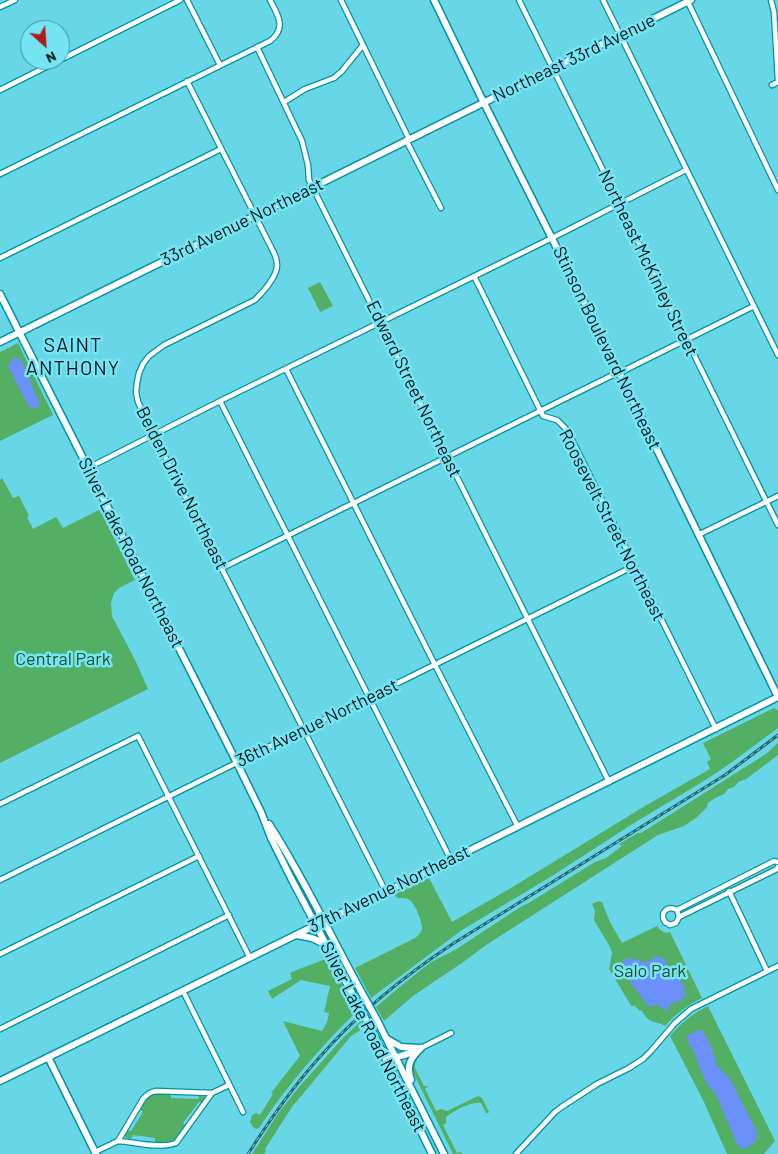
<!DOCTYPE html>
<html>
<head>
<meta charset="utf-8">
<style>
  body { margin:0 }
  #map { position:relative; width:778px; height:1154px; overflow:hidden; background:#67d7e7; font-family:Barlow,sans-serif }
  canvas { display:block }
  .north { position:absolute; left:20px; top:20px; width:50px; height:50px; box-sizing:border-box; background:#75e4f4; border:1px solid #46929c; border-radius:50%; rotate:154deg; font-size:14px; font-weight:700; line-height:20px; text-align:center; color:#001619 }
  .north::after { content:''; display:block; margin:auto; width:18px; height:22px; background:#ae1d1b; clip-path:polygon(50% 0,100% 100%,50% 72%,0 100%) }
</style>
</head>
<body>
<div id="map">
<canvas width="778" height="1154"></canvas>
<div class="north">N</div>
</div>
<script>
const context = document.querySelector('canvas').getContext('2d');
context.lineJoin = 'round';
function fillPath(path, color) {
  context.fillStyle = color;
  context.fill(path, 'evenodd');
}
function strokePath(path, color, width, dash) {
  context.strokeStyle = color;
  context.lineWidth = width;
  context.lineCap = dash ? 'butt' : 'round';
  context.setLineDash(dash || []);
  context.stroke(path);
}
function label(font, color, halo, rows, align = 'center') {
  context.font = font + ' Barlow,sans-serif';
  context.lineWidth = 5;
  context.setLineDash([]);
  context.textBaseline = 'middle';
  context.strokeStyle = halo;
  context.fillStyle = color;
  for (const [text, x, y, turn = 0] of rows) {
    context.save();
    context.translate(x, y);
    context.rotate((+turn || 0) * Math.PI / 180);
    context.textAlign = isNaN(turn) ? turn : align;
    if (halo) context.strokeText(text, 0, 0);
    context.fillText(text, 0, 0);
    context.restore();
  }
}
fillPath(new Path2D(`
  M320 282 333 306 320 312 308 288Z
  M18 343 53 415 0 441V352Z
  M2 478 13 498 19 496 29 516 27 517 33 529 56 517 63 528 99 510 101 511 135 580 119 588 114 593 111 603 112 616 136 662 148 689 0 763V480Z
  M774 708 778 710V728L728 765 704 781 634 823 552 876 462 930 371 998 355 968 415 938C418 936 421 933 422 929 423 923 415 904 410 900 406 898 403 898 398 898L394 895 429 878 452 922 511 888 645 806 710 769 707 762 711 759 703 743Z
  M778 743V755L746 779 738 782 734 787 728 789 724 794 715 798 708 803 707 807 696 818 684 826 658 835 486 945 462 963 435 981 413 996 384 1021 376 1007 402 985 431 962 455 950 522 906 527 904 595 862 606 858 622 846 619 844 638 833H641L766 754Z
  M598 901 602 902 610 922 622 943 657 926C660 930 664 934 670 932L702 998C687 1005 676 1014 665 1026 655 1020 650 1025 642 1011L639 1010 634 1005 632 1007 609 969 612 953 610 947 594 920 595 911 592 904Z
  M328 958 356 1012C320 1048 287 1085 259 1128L256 1129 253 1127 250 1122 252 1115 256 1113 260 1115 273 1094 271 1093 300 1056 283 1021 322 1031 327 1022 329 1013 324 1012 330 986 301 980 272 999 268 991 292 979 290 973C302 967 315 964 328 958Z
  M708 1006 775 1141 764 1154H727L703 1100 670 1036C682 1022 692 1014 708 1006Z
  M361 1021 364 1028 351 1036 292 1107 265 1149 266 1151 264 1154H252L279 1112 299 1087 343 1038Z
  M417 1060V1061L415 1063V1068L424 1086H428L425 1089 436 1111 441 1109 447 1111 478 1096 482 1098 489 1112 488 1113H486L481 1103C471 1101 454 1111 446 1117V1123L443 1125 457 1153 461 1152 462 1154H453L412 1070 413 1069 414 1062Z
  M155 1093 171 1094V1098L198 1099 199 1095 205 1097V1100L203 1103 199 1102 183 1123 186 1126C175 1141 173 1144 155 1142V1138L133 1135 131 1139 126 1138 125 1134 127 1130 131 1131 143 1112 140 1109 148 1097Z`), '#52af63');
fillPath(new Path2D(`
  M14 357 21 360 40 404 35 409 29 407 8 366Z
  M657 956 664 959 670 970 682 982 685 990V995L683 999 677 1002 669 1004 670 1007 666 1011C661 1006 657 1004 650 1007 644 1002 642 997 637 991 630 982 624 974 623 962L627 958 639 960 643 962 650 961Z
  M699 1030 703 1031 712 1049 717 1066 730 1079 757 1132C759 1141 751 1146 742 1149L737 1144 715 1093 707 1084 701 1071 694 1052 689 1044 687 1038 688 1035Z`), '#6b90f9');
const street = new Path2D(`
  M187 0 220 65
  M341 0 409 139
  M519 0 778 525
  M603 0 778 355
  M687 0 778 190
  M771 0 774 12 778 80
  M0 7 15 0
  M257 47 302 141 308 165 309 180 609 782
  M60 60 180 0
  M187 81 274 253C276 257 277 260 277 265 277 277 264 291 255 300L164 345 149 356 143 364 139 373 137 383 136 392 138 402 154 435 386 892
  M772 85 778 82
  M0 90 60 60
  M284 102 305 89 334 78 342 71 363 45
  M406 140 441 208
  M0 174 270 41C287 28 278 15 270 0
  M0 258 221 149
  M474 276 543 416 557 420 567 430 716 729
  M286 369 435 665 518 827
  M619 373 754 306
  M220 401 451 860
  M88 468 220 401 552 238 686 170
  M698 535 778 496
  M222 568 619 372
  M0 804 138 736 250 958
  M0 880 634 566
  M729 891 767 971
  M677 910 679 917 676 923 670 925 665 922C659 913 667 905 677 910L774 861 778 862
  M679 917 777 869 778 867
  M0 954 199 856
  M183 991 243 1112
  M0 1029 229 915
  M421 1048 451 1033
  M118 1141C135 1142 160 1149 176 1143L212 1093 229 1085
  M95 1152 118 1141 143 1099C147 1094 150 1092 156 1091L212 1093
  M516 1154 555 1112 563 1106 597 1084 629 1068 643 1059 651 1051 675 1023 691 1009 778 966`);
const secondary = new Path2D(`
  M0 294 237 763 261 812 271 838 293 882 355 999
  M0 342 691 0
  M269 824C304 878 331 937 362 993
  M295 935C307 937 316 937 325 946
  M377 1020 444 1154
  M370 1027 432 1154
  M389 1040 401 1047 419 1048
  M382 1050C395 1060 402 1057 416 1050
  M48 1057 96 1154
  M411 1080C406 1065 410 1059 421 1048
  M0 1081 316 925 386 892 778 697 619 372 481 97 434 0`);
strokePath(street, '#0093a2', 7);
strokePath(secondary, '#0093a2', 9);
strokePath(street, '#fff', 4.5);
strokePath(secondary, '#fff', 6);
const rail = new Path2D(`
  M248 1154C269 1121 292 1088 318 1059 357 1014 404 976 454 943L725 775 778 735`);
strokePath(rail, '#2b666f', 3);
strokePath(rail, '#75e4f4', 1, [4]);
const secondaryBridge = new Path2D(`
  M362 993 377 1020
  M355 999 370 1027`);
strokePath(secondaryBridge, '#0093a2', 9, []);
strokePath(secondaryBridge, '#fff', 6);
label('18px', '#001619', '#75e4f4', [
  ["Northeast 33rd Avenue",574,58,-26],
  ["33rd Avenue Northeast",242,222,-26],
  ["Northeast McKinley Street",648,263,64],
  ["Stinson Boulevard Northeast",607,348,64],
  ["Edward Street Northeast",414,389,64],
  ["Belden Drive Northeast",182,488,63],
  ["Roosevelt Street Northeast",612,525,63],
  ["Silver Lake Road Northeast",131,553,63],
  ["36th Avenue Northeast",317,723,-26],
  ["37th Avenue Northeast",389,889,-26],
  ["Silver Lake Road Northeast",373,1037,63]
]);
label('18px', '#234e2a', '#75e4f4', [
  ["Central Park",63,659],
  ["Salo Park",650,971]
]);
context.letterSpacing = '1px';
label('20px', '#001619', '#75e4f4', [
  ["SAINT",73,345],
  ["ANTHONY",73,368]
]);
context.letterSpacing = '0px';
</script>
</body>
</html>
